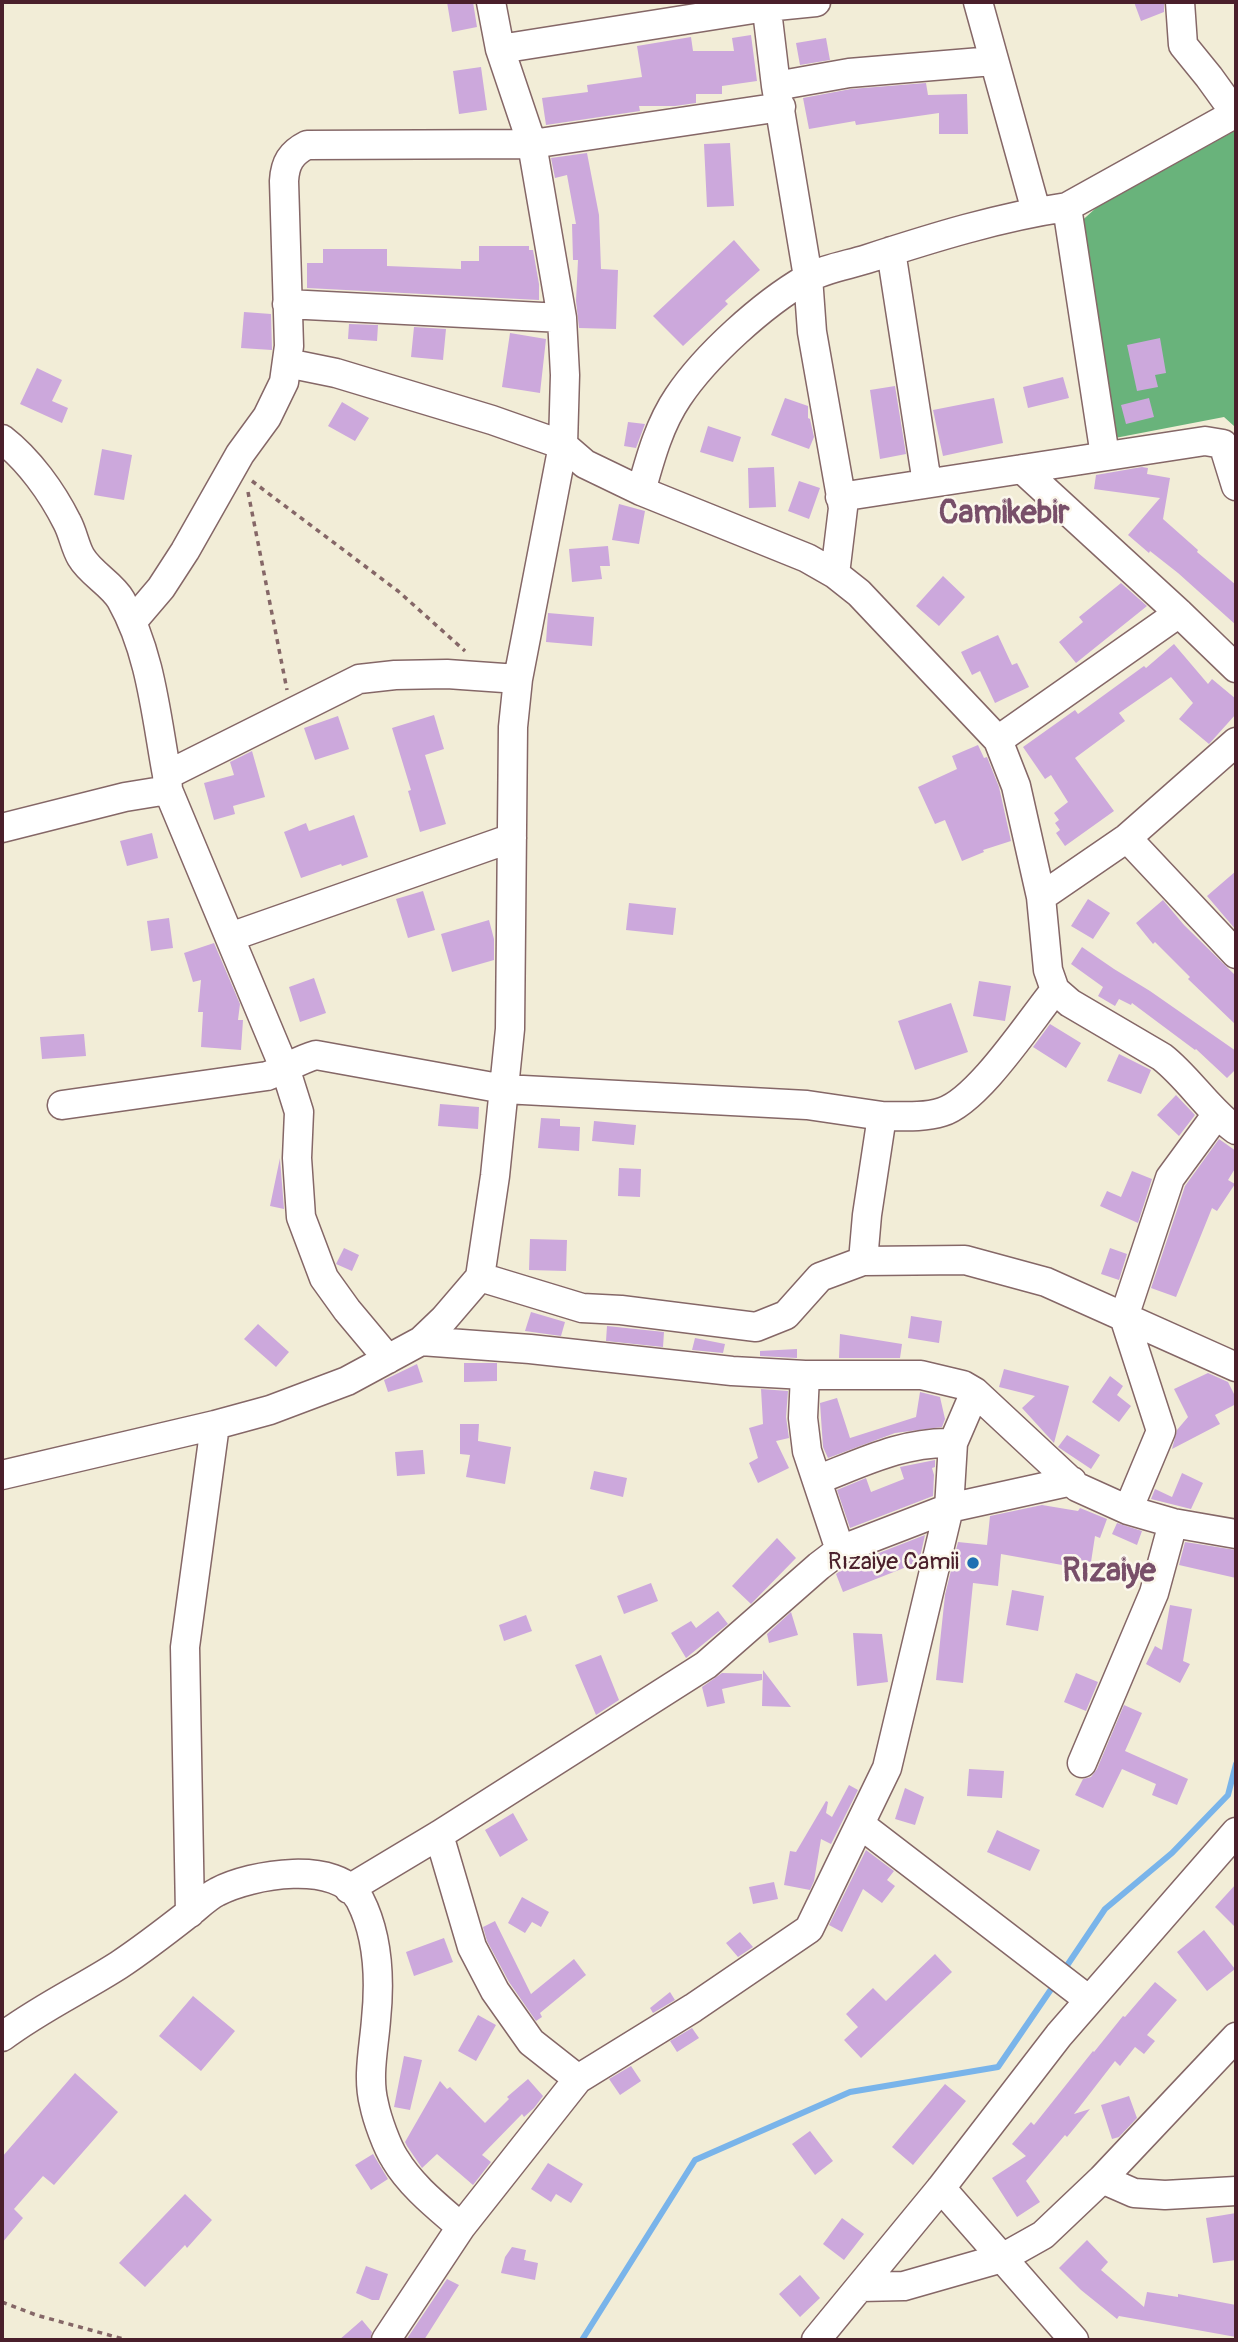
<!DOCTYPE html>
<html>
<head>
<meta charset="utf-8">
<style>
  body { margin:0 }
  #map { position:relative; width:1238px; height:2342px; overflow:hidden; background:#f2edd7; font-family:Pangolin,sans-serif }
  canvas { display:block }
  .frame { position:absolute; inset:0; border:4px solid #4a1f2b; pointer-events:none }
</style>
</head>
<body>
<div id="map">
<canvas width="1238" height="2342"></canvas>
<div class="frame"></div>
</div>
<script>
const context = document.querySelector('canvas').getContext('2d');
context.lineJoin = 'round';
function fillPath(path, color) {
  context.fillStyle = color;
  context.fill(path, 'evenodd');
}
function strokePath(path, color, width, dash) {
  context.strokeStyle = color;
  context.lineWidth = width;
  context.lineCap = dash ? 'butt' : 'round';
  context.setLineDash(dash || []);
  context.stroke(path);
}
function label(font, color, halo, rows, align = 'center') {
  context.font = font + ' Pangolin,sans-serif';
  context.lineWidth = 5;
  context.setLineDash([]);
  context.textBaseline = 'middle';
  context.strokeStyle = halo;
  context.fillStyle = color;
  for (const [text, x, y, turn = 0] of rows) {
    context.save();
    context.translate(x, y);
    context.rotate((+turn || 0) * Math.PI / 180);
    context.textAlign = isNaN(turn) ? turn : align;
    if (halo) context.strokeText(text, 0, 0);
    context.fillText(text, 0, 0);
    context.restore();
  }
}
fillPath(new Path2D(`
  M1236 130V434L1234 426 1224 417 1115 438 1076 226 1097 207Z`), '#69b37b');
strokePath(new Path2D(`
  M1064 1970 1105 1909 1172 1853 1228 1795 1236 1764
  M582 2340 695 2160 850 2092 998 2067 1056 1982`), '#79b4ea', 6);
fillPath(new Path2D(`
  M447 2H473L477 27 452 32Z
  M1134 2H1164V12L1141 21Z
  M751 35 757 81 722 86V94H696V103L675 106H639L640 111 546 125 542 98 588 92 587 85 642 77 637 46 691 37 693 51H734L732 38Z
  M826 38 830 60 800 65 796 43Z
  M481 67 487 110 459 114 453 71Z
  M926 83 928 95 967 94 968 134H939V113L856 125 855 121 809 129 803 98 851 89Z
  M730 143 734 206 707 207 704 144Z
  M587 153 599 215 601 269 618 270 616 329 579 328 576 301 578 260H573L572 224H576L567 175 555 178 551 158Z
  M734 240 760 270 725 301 728 304 683 346 653 316Z
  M479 246H529V250H533L539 284V300L307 288V263H323V249H387V266L461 269V261H479Z
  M244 312 271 314 272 350 241 348Z
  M349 324 378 325 377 341 348 339Z
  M414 327 446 329 443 360 411 357Z
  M510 333 546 339 540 393 502 387Z
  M1160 338 1166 373 1155 375 1158 387 1137 391 1127 345Z
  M37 368 62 380 52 401 68 408 62 423 20 404Z
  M1063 377 1069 398 1028 408 1023 387Z
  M895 386 906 454 880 459 870 390Z
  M785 398 808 406V418L810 419 814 437 809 449 771 435Z
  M994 398 1003 443 943 456 933 410Z
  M1149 398 1154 417 1126 424 1121 405Z
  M342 402 369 418 355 441 328 426Z
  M628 422 645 424 636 448 624 446Z
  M708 426 741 437 733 462 700 452Z
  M102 449 132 455 124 500 94 495Z
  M774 467 776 507 749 508 748 468Z
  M1142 467 1148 468 1147 474 1170 478 1163 519 1198 550 1197 552 1236 585V625L1178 573 1150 551 1149 553 1128 535 1160 498 1094 489 1096 475Z
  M799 481 820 488 809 519 788 511Z
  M619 504 645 511 639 544 612 540Z
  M608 546 610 566H600L602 579 572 582 569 549Z
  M943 576 965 597 939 626 916 606Z
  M1121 583 1147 606 1076 663 1059 642 1083 622 1079 617Z
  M548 613 594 617 592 646 546 642Z
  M998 635 1012 665 1017 663 1029 687 995 703 980 671 972 675 961 652Z
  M1174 644 1208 684 1212 679 1236 699V714L1209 744 1179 719 1193 703 1171 677 1119 713 1125 721 1075 758 1114 811 1065 846 1056 833 1060 830 1055 823 1059 820 1054 813 1068 802 1051 775 1045 779 1023 747 1075 710 1078 714 1144 666 1146 668Z
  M434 715 444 749 425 755 446 824 420 832 408 791 411 790 392 728Z
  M338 716 349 749 315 760 304 728Z
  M978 745 984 758 987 757 999 787 1011 841 983 850 984 852 962 861 945 820 935 824 918 787 957 769 952 756Z
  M252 751 265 797 233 806 235 814 214 820 204 783 234 775 230 762Z
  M354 815 368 857 342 866 341 864 301 878 284 832 306 823 309 831Z
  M152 833 158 858 127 866 120 841Z
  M1236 871V930L1207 896Z
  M423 891 435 930 408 938 396 899Z
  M1088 899 1110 913 1093 939 1071 926Z
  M1163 900 1184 925 1236 976V1025L1188 979 1190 977 1155 942 1153 944 1136 923Z
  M629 903 676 908 673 935 626 930Z
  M169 918 173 948 151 951 147 921Z
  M489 920 494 939V960L452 972 441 934Z
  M214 943 240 1004 238 1020H243L241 1050 201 1047 203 1012H198L201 980 193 982 184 953Z
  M1082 947 1114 969 1150 991 1236 1051V1069L1227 1078 1196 1049 1195 1050 1132 1003 1131 1005 1119 999 1115 1006 1098 996 1103 987 1071 964Z
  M314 978 326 1013 300 1022 289 987Z
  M979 981 1011 986 1005 1021 973 1016Z
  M951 1003 968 1052 915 1070 898 1021Z
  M1050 1024 1081 1043 1066 1068 1033 1047Z
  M84 1034 86 1056 42 1059 40 1037Z
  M1119 1054 1151 1070 1141 1094 1107 1081Z
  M1176 1095 1195 1115 1179 1136 1157 1115Z
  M440 1104 479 1107 478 1129 438 1126Z
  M541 1118 560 1119V1126L580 1127 579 1151 538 1148Z
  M594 1121 636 1125 634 1145 592 1141Z
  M1219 1139 1236 1151V1167L1228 1180 1235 1184 1217 1211 1212 1208 1176 1297 1151 1288 1185 1186Z
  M280 1158V1159L284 1209 270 1206Z
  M619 1168 641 1169 640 1197 618 1196Z
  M1132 1171 1152 1179 1138 1223 1100 1206 1107 1191 1121 1197Z
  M530 1239 567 1240 566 1271 529 1270Z
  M344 1248 359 1255 352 1271 336 1264Z
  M1110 1248 1127 1254 1119 1280 1101 1274Z
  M531 1312 565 1322 561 1336 525 1331Z
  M911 1316 942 1321 939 1343 908 1338Z
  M258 1324 289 1352 276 1367 244 1339Z
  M607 1326 664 1332 663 1347 606 1341Z
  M840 1334 902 1344 900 1358H839Z
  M695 1338 725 1344 723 1353 692 1350Z
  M797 1349V1358L760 1356V1351Z
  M464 1363H497V1381L464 1382Z
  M417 1364 423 1382 388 1392 384 1380Z
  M1004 1369 1069 1386 1054 1443 1022 1408 1035 1396 999 1387Z
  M1208 1373 1228 1382 1236 1398V1404L1215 1415 1220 1424 1172 1449 1177 1430 1188 1417 1174 1389Z
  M1110 1376 1123 1386 1117 1395 1131 1406 1119 1422 1092 1402Z
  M761 1389 788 1391 786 1417 789 1438 776 1441 789 1468 758 1483 749 1463 758 1458 749 1428 763 1424Z
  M920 1392 940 1397 945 1419 942 1427 895 1433 828 1458 823 1447 820 1403 837 1398 850 1438 916 1417Z
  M460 1424H479L478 1441 511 1447 505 1484 466 1477 470 1455 460 1454Z
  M1067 1435 1100 1455 1091 1469 1058 1447Z
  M423 1450 425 1474 397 1476 395 1452Z
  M935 1460V1467L932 1468 934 1475 933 1496 850 1528 837 1490 866 1478 871 1492 904 1479 900 1467Z
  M594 1471 627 1478 623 1497 590 1489Z
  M1182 1473 1203 1483 1191 1509 1151 1499 1155 1489 1172 1497Z
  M1042 1505 1078 1511 1080 1508 1107 1519 1100 1538 1095 1536 1091 1562 1063 1558 1062 1565 1001 1554 998 1586 973 1583 963 1683 936 1680 945 1595 958 1542 987 1545 990 1516Z
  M1117 1523 1142 1531 1137 1545 1112 1534Z
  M925 1535 919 1562 843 1592 836 1574 848 1565Z
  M777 1538 796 1558 751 1604 732 1586Z
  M1185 1542 1236 1550V1578L1179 1565Z
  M651 1583 658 1601 624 1614 617 1596Z
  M1012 1590 1044 1596 1038 1631 1006 1625Z
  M1170 1605 1192 1609 1183 1661 1190 1664 1180 1683 1146 1664 1155 1646 1162 1650Z
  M718 1611 728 1624 686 1658 671 1633 691 1621 696 1628Z
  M791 1612 798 1635 769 1643 767 1634Z
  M526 1615 532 1631 504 1641 499 1625Z
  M853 1633 882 1634 888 1682 857 1686Z
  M601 1655 619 1700 596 1715 575 1665Z
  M763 1670 791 1707 762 1706Z
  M722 1673 762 1674V1680L722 1689 725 1703 707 1707 702 1687Z
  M1076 1673 1098 1682 1086 1711 1064 1702Z
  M1124 1705 1142 1713 1125 1751 1188 1779 1177 1805 1152 1795 1156 1784 1122 1769 1103 1808 1075 1795 1083 1779 1091 1777 1097 1769Z
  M969 1769 1004 1771 1002 1798 967 1796Z
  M849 1785 858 1790 831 1844 821 1839 814 1881 810 1890 784 1885 790 1851 796 1852 826 1801 828 1802 826 1813 832 1817Z
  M905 1788 924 1797 915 1825 895 1819Z
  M513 1813 528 1840 500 1857 485 1830Z
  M997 1830 1040 1850 1030 1871 987 1852Z
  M866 1850 894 1871 887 1880 895 1886 882 1903 863 1889 842 1932 829 1925Z
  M774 1882 778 1899 753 1904 749 1887Z
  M1236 1884V1928L1215 1907Z
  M522 1897 549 1912 541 1927 532 1922 525 1933 508 1923Z
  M495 1921 531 1994 574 1959 586 1975 540 2013 542 2017 536 2021 509 1982 487 1941 483 1927Z
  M1204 1930 1235 1969 1207 1991 1177 1952Z
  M740 1932 753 1947 738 1957 726 1943Z
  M444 1938 453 1962 414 1976 406 1952Z
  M935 1954 952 1972 861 2058 844 2040 858 2027 846 2014 873 1988 886 2001Z
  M1155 1982 1177 2000 1147 2035 1155 2041 1144 2054 1135 2047 1120 2066 1115 2061 1074 2114 1090 2109 1067 2137 1065 2135 1026 2181 1040 2202 1017 2217 992 2178 1026 2156 1012 2144 1031 2122 1034 2125 1093 2051 1094 2052 1123 2016 1125 2017Z
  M670 1992 675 2000 653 2013 650 2008Z
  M193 1996 235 2031 201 2071 159 2036Z
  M478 2015 496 2025 476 2061 458 2051Z
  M692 2028 699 2038 677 2052 670 2041Z
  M404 2056 422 2060 410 2110 394 2107Z
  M631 2066 641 2081 620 2095 609 2079Z
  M75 2073 118 2112 54 2185 43 2176 14 2209 23 2218 2 2243V2157Z
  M528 2079 543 2096 534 2108 524 2117 522 2114 482 2155 491 2162 473 2185 437 2154 422 2168 407 2146 405 2142 440 2081 447 2089 450 2087 485 2123 509 2099 507 2097Z
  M945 2084 966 2101 913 2165 892 2147Z
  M1129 2096 1137 2118 1119 2137 1112 2139 1101 2105Z
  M810 2131 833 2161 815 2175 792 2144Z
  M373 2154 388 2179 371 2190 355 2165Z
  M548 2163 583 2184 571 2203 556 2194 551 2202 531 2189Z
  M185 2194 212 2220 187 2248 185 2245 145 2287 119 2263Z
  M1236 2213V2260L1213 2263 1206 2218Z
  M842 2218 864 2234 844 2260 823 2244Z
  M1087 2240 1108 2262 1101 2270 1144 2307 1147 2292 1178 2297V2294L1236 2305V2337L1119 2316 1117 2319 1081 2290 1059 2268Z
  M512 2247 526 2250 524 2260 538 2263 535 2280 501 2273 505 2257Z
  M366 2266 388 2274 379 2300H372L356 2293Z
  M800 2275 820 2298 800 2317 779 2294Z
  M447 2279 459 2285 424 2340H406Z
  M362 2320 372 2332 370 2340H339Z`), '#cca8dc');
const minor = new Path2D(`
  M766 2 776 86 808 277 812 332 843 508 835 574
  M978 2 1036 211
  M1180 2 1183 45 1209 77 1235 113
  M500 49 766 7 816 2
  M776 86 849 73 993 61
  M1067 207 1105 456
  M891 251 927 483
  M287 304 562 318
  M287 363 336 373 492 420 563 445 585 464 641 491 807 558 835 574 859 593 998 740 1016 786 1041 897 1048 970 1055 990 1070 1003 1162 1057C1189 1078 1208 1110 1236 1130
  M2 439C29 460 52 492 67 522 73 533 75 547 81 557 91 574 112 584 121 600 151 653 156 716 167 775
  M1022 469 1179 613 1236 668
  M641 491C650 459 659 425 678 397 706 355 763 304 806 279 823 269 848 265 867 259 932 238 999 217 1067 207L1236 113
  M840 497 1205 441 1223 444 1236 486
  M132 622 161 588 185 551 240 454 267 417 284 382 289 346 284 181C285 163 291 153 307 145L532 144 781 107
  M998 740 1179 613
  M168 790 288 1077 299 1112 297 1158 301 1217 324 1278 347 1310 388 1359
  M2 828 125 797 168 790 167 775 359 679 395 675 447 674 518 679
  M1127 838 1236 954
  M1041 897 1127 838 1236 742
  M230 937 512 838
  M62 1105 267 1076C284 1070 298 1060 316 1055L504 1089 807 1105 882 1116 867 1215 863 1261
  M882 1116C901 1116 923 1118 942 1112 978 1101 1029 1022 1055 990
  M480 1277 495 1176 510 1029 513 727 518 679 563 445 565 375 562 318 532 144 500 49 491 2
  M421 1341 530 1349 732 1371 805 1375H921L963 1385 975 1392 1077 1487 1128 1510 1173 1523 1236 1534
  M805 1375 803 1418 807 1451 840 1550
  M2 1475 215 1425 270 1410 347 1381 421 1341 444 1319 480 1277 582 1308 621 1310 756 1327 786 1315 820 1277 863 1261 965 1260 1046 1282 1236 1367
  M817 1480C861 1463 904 1441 953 1443
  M1128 1510 1161 1431 1124 1317 1170 1178 1217 1114
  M1082 1763 1154 1593 1173 1523
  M861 1825 1089 2000
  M439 1835 472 1947 495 1991 531 2042 578 2079
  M349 1889 439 1835 706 1665 819 1566 840 1550 949 1508 1072 1481
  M190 1913 185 1647 215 1425
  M2 2037C39 2009 80 1990 119 1965 143 1949 165 1932 188 1914 197 1907 207 1897 217 1892 251 1874 338 1859 360 1900 378 1935 380 1981 376 2020 374 2047 367 2077 374 2104 377 2119 387 2147 395 2159 411 2186 438 2207 461 2227
  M1102 2179 1134 2193 1165 2195 1236 2191
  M941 2188 1074 2340
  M860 2287 904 2286 1002 2258 1043 2235 1102 2179 1236 2037
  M386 2340 461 2227 578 2079 693 2008 809 1929 887 1768 949 1508 953 1443 975 1392
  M816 2340 941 2188 1059 2035 1236 1832`);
strokePath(minor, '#856767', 31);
strokePath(new Path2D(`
  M252 481 398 591 465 651
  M248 492 287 690
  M2 2302 36 2315 127 2340`), '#856767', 3.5, [5, 5]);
strokePath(minor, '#fff', 28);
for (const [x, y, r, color] of [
  [973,1563,7,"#1f6fb2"]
]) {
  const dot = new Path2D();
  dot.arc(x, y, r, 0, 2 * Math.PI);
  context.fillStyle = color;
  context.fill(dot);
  strokePath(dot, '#fbf7ec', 2.5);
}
label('24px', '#4a1f2b', '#fbf7ec', [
  ["Rızaiye Camii",959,1563]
], 'right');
label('bold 32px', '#784f69', '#fbf7ec', [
  ["Camikebir",1004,515],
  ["Rızaiye",1109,1573]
]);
</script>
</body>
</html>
